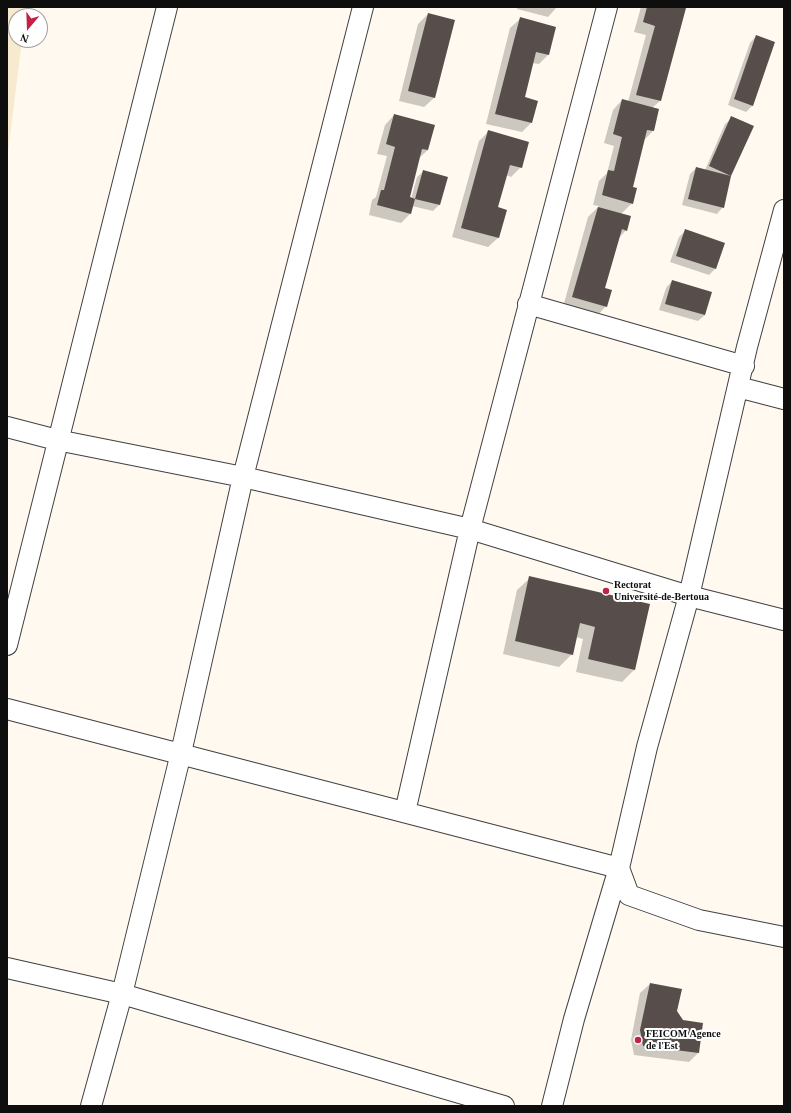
<!DOCTYPE html>
<html>
<head>
<meta charset="utf-8">
<style>
  body { margin:0 }
  #map { position:relative; width:791px; height:1113px; overflow:hidden; background:#fff9ef; font-family:"Times New Roman",serif }
  canvas { display:block }
  .frame { position:absolute; inset:0; border:8px solid #0e0e0e; pointer-events:none }
  .north { position:absolute; left:8px; top:8px; width:40px; height:40px; box-sizing:border-box; background:#fff; border:1px solid #9f9f9f; border-radius:50%; rotate:199deg; font-size:11px; font-weight:700; line-height:16px; text-align:center; color:#0e0e0e }
  .north::after { content:''; display:block; margin:auto; width:14px; height:18px; background:#c22245; clip-path:polygon(50% 0,100% 100%,50% 72%,0 100%) }
</style>
</head>
<body>
<div id="map">
<canvas width="791" height="1113"></canvas>
<div class="frame"></div>
<div class="north">N</div>
</div>
<script>
const context = document.querySelector('canvas').getContext('2d');
context.lineJoin = 'round';
function fillPath(path, color) {
  context.fillStyle = color;
  context.fill(path, 'evenodd');
}
function strokePath(path, color, width, dash) {
  context.strokeStyle = color;
  context.lineWidth = width;
  context.lineCap = dash ? 'butt' : 'round';
  context.setLineDash(dash || []);
  context.stroke(path);
}
function label(font, color, halo, rows, align = 'center') {
  context.font = font + ' "Times New Roman",serif';
  context.lineWidth = 4;
  context.setLineDash([]);
  context.textBaseline = 'middle';
  context.strokeStyle = halo;
  context.fillStyle = color;
  for (const [text, x, y, turn = 0] of rows) {
    context.save();
    context.translate(x, y);
    context.rotate((+turn || 0) * Math.PI / 180);
    context.textAlign = isNaN(turn) ? turn : align;
    if (halo) context.strokeText(text, 0, 0);
    context.fillText(text, 0, 0);
    context.restore();
  }
}
fillPath(new Path2D(`
  M7 7H26L25 16H16V40H22L7 161Z`), '#f6ebce');
fillPath(new Path2D(`
  M517 7H557L548 17 517 9Z
  M641 7H679L685 9 660 101 652 108 653 131 644 140 631 187 632 203 621 214 626 230 619 238 604 289 606 306 597 316 563 307 588 217 599 206 593 205 599 181 607 173 614 146 604 143 613 110 622 100 628 102 646 35 634 32Z
  M428 14 434 98 424 107 399 101 418 24Z
  M520 19 548 55 539 64 532 63 523 98 537 101 531 123 522 132 486 124 510 28Z
  M756 36 753 105 746 112 728 105 750 43Z
  M394 115 428 150 419 158 409 198 411 199 417 177 424 171 447 178 439 205 433 211 412 206 410 214 401 223 369 215 372 200 376 197 387 156 377 154 385 125Z
  M732 118 730 176 723 207 717 214 682 205 690 174 696 168 705 170 725 124Z
  M489 131 521 167 511 177 506 175 497 208 498 238 488 247 452 237 479 141Z
  M685 231 724 244 715 269 709 275 670 262 679 237Z
  M672 281 711 293 705 315 698 321 659 310 666 288Z
  M530 578 649 605 634 670 622 682 576 672 583 639 576 637 572 654 559 667 503 654 517 590Z
  M650 984 680 990 676 1012 698 1053 689 1062 634 1055 631 1040 640 993Z`), '#0003');
fillPath(new Path2D(`
  M647 7 686 8 661 101 636 95 655 26 643 22Z
  M428 13 455 20 435 98 408 91Z
  M520 17 556 27 549 55 536 52 525 97 538 101 532 123 495 114Z
  M756 35 775 42 753 106 734 99Z
  M622 99 659 109 654 131 647 130 633 187 637 188 633 204 602 195 608 170 614 171 622 137 613 134Z
  M394 114 435 125 428 150 422 149 410 197 415 199 411 214 377 205 381 190H384L395 147 386 144Z
  M731 116 754 126 731 176 724 208 688 199 696 167 731 176 709 166Z
  M488 130 529 142 522 168 510 165 498 207 507 210 499 238 461 228Z
  M423 170 448 177 440 205 415 199Z
  M598 207 631 216 627 231 622 229 605 288 612 290 607 307 572 297Z
  M685 229 725 243 716 269 676 256Z
  M672 280 712 292 705 315 665 304Z
  M529 576 650 604 635 670 588 659 595 627 580 623 573 655 515 641Z
  M650 983 682 989 677 1011 683 1020 703 1023 699 1053 643 1046 640 1030Z`), '#574d4a');
const minor = new Path2D(`
  M528 304 744 366
  M738 387 784 399
  M7 427 57 440 243 477 470 529 689 596 784 620
  M7 645 167 7
  M7 709 619 868 629 895 699 920 784 937
  M405 812 470 529 607 7
  M7 968 122 994 504 1106
  M91 1106 122 994 181 753 243 477 363 7
  M552 1106 574 1019 619 868 647 747 689 596 747 347 784 210`);
strokePath(minor, '#414141', 22);
strokePath(minor, '#fff', 20);
for (const [x, y, r, color] of [
  [606,591,4,"#c22245"],
  [638,1040,4,"#c22245"]
]) {
  const dot = new Path2D();
  dot.arc(x, y, r, 0, 2 * Math.PI);
  context.fillStyle = color;
  context.fill(dot);
  strokePath(dot, '#fff', 1.5);
}
label('bold 10px', '#0e0e0e', '#fff', [
  ["Rectorat",614,585],
  ["Université-de-Bertoua",614,597],
  ["FEICOM Agence",646,1034],
  ["de l'Est",646,1046]
], 'left');
</script>
</body>
</html>
